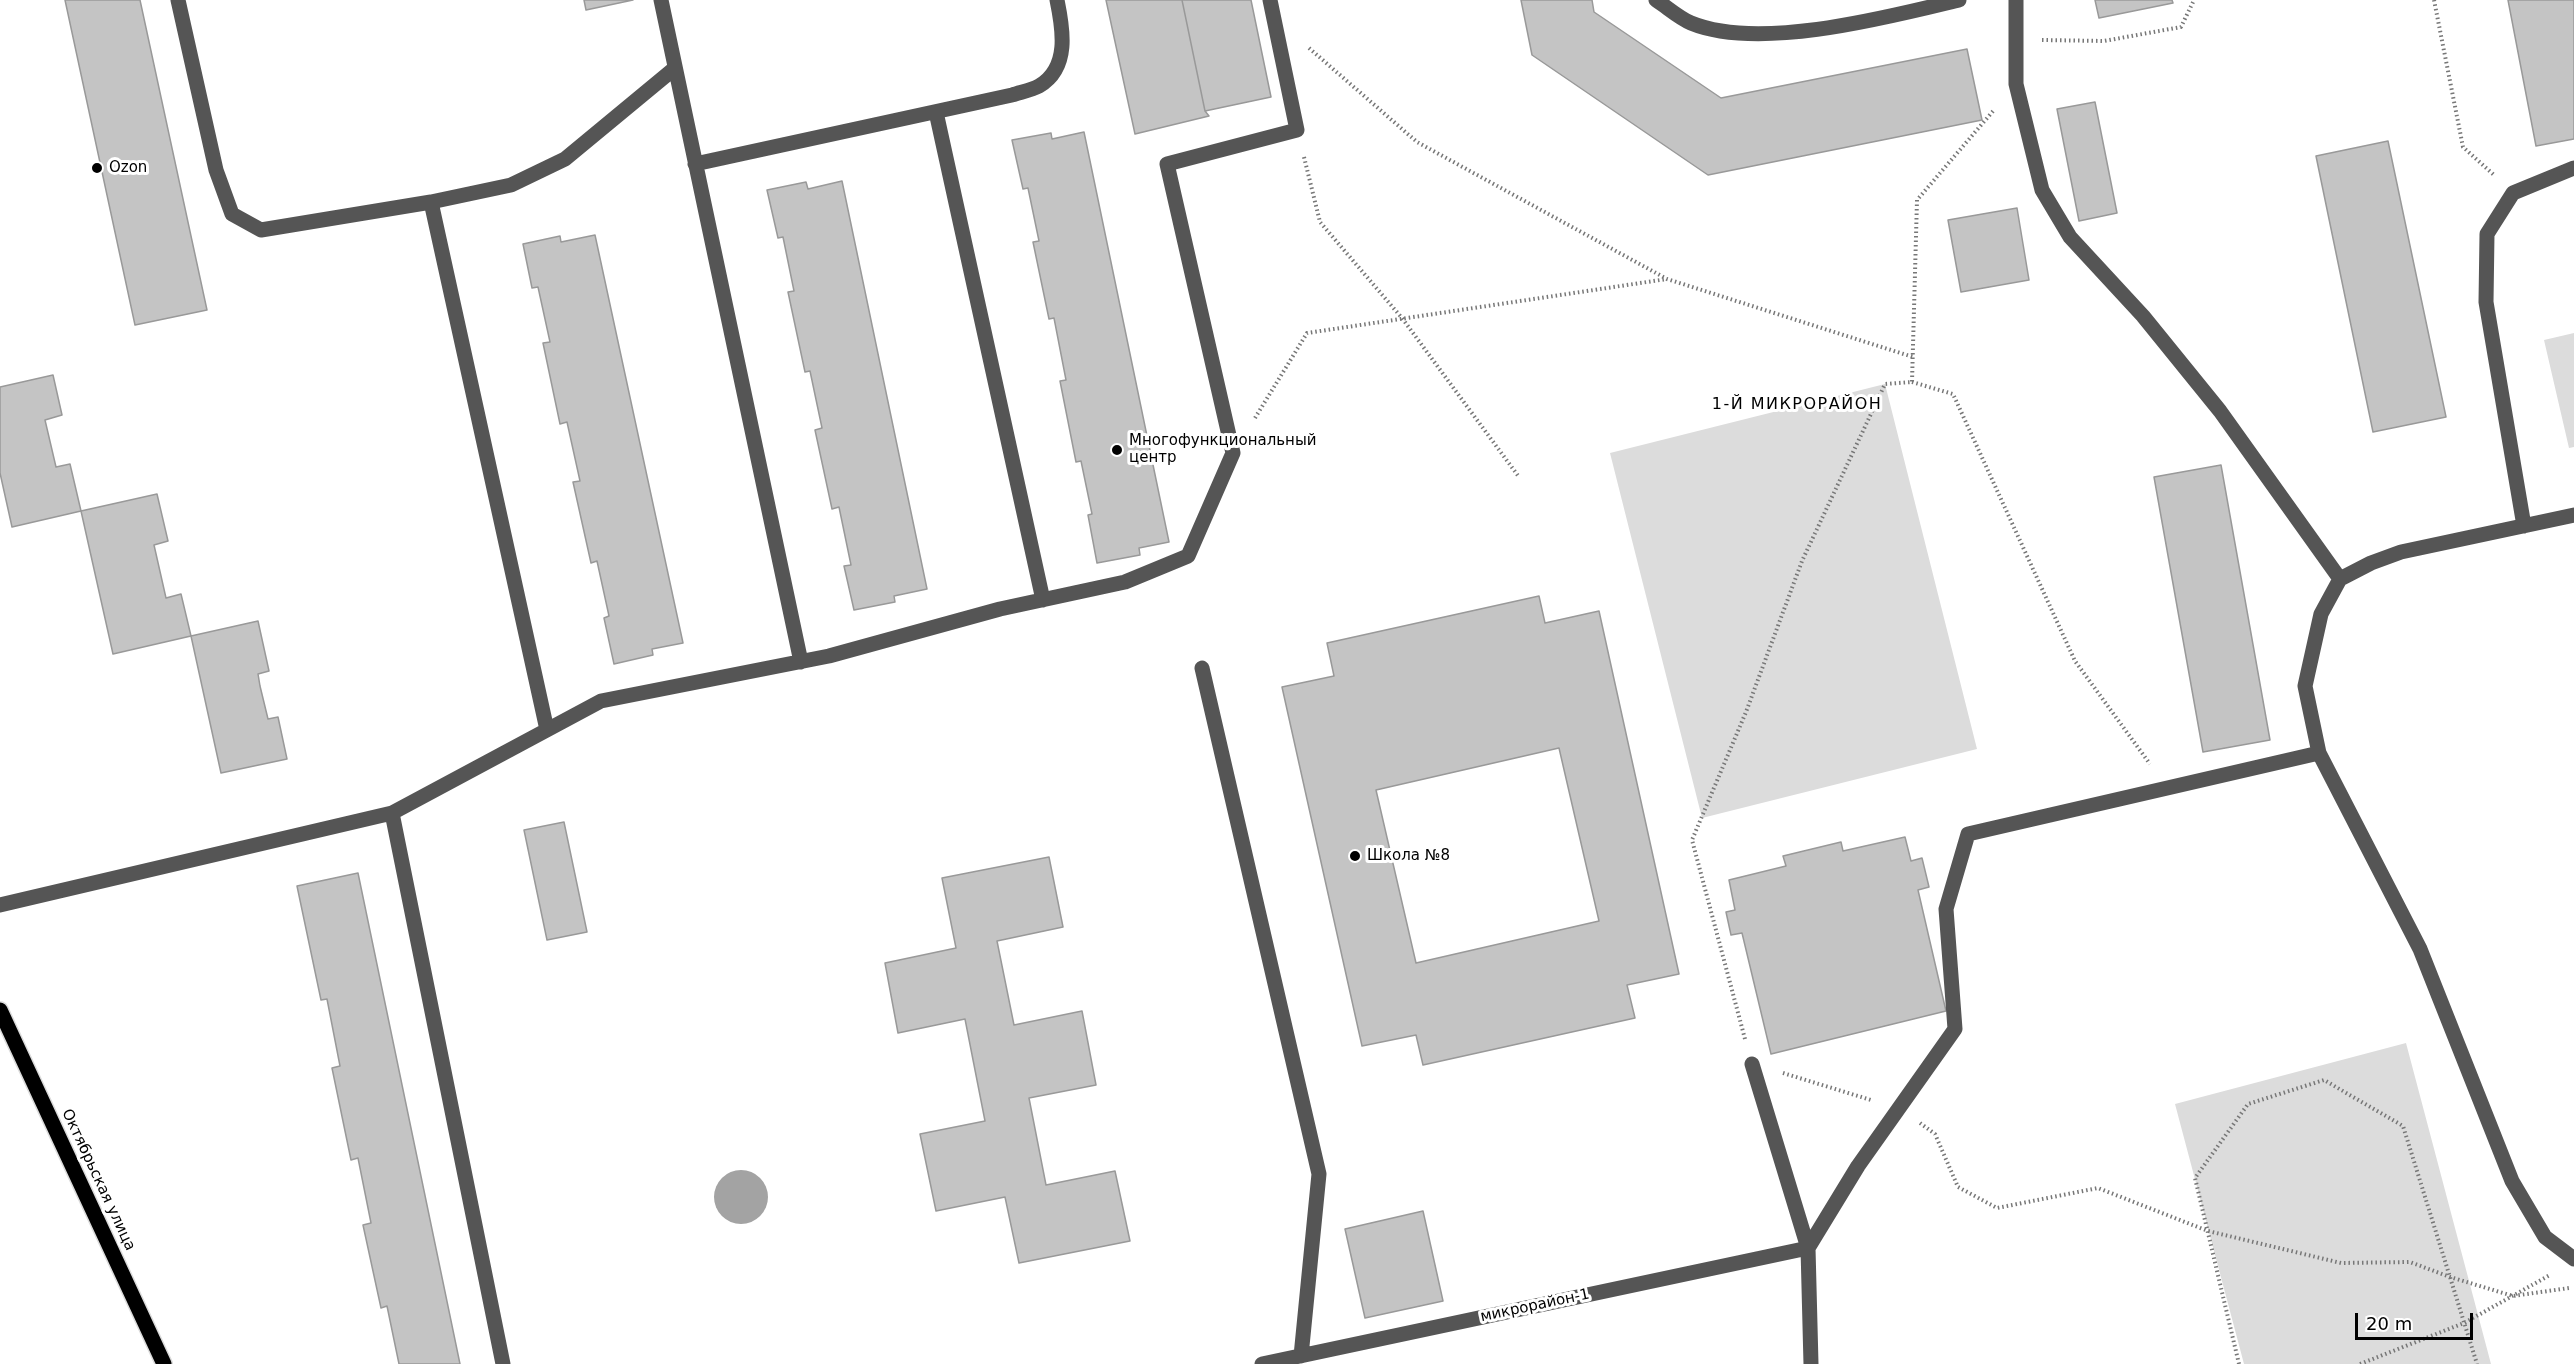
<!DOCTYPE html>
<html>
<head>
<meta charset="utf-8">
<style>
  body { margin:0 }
  #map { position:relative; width:2574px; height:1364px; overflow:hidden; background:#fff; font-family:"DejaVu Sans",sans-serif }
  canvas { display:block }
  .scale { position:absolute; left:2355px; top:1313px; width:118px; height:27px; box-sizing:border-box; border:3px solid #000; border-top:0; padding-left:8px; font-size:18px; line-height:21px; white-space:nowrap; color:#000; -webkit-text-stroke:4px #fff; paint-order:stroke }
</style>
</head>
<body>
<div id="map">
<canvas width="2574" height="1364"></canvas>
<div class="scale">20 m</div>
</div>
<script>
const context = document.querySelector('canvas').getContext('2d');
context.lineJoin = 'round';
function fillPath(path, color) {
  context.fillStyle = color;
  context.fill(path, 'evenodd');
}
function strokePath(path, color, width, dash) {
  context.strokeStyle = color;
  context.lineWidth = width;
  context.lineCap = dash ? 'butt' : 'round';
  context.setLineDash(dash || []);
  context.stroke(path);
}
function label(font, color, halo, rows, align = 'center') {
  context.font = font + ' "DejaVu Sans",sans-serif';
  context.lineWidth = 6;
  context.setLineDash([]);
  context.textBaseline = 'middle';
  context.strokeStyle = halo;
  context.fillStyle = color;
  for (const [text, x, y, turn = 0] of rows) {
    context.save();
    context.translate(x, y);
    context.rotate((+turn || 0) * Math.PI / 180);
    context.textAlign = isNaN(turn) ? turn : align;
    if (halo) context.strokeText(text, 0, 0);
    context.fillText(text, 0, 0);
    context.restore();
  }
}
fillPath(new Path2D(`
  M2574 333V447L2569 448 2544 340Z
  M1885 384 1977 749 1702 818 1610 453Z
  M2406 1043 2491 1364H2244L2175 1104Z`), '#dcdcdc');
fillPath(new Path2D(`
  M714 1197a27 27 0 1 1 54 0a27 27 0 1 1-54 0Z`), '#a3a3a3');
const building = new Path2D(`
  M65 0H140L207 310 135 325Z
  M584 0H633L586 10Z
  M1106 0H1182L1205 111 1209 116 1135 134Z
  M1182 0H1251L1271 97 1205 111Z
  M1521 0H1592L1594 12 1721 98 1967 49 1982 120 1708 175 1532 55Z
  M2095 0H2172L2173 3 2099 18Z
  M2508 0H2574V139L2536 146Z
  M2095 102 2117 213 2079 221 2057 109Z
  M1084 132 1169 542 1139 548 1140 555 1097 563 1088 515 1092 514 1081 461 1076 462 1060 381 1066 380 1054 318 1049 319 1033 242 1039 241 1028 188 1023 189 1012 140 1051 133 1052 139Z
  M2388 141 2446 417 2373 432 2316 156Z
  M842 181 927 589 894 596 895 602 854 610 844 566 851 565 839 507 832 509 815 430 822 428 810 371 805 372 788 292 794 291 783 237 778 238 767 190 806 182 808 189Z
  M2017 208 2029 280 1961 292 1948 220Z
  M595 235 683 643 652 649 653 655 614 664 604 618 609 616 597 561 591 563 573 482 580 481 567 422 560 424 543 343 550 342 538 287 532 288 523 244 560 236 561 242Z
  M53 375 62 415 45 420 56 467 70 464 81 511 12 527 0 473V387Z
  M2221 465 2270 740 2203 752 2154 477Z
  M157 494 168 541 154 545 166 598 181 594 191 636 113 654 81 511Z
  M1539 596 1545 623 1599 611 1679 974 1627 985 1635 1018 1423 1065 1416 1035 1362 1046 1282 687 1334 676 1327 643ZM1559 748 1599 921 1416 963 1376 790Z
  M258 621 269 671 258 674 260 686 268 719 278 717 287 759 221 773 191 636Z
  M564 822 587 932 547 940 524 830Z
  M1905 837 1911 861 1922 858 1929 887 1918 890 1946 1011 1771 1054 1742 933 1731 935 1726 912 1735 910 1729 880 1786 866 1783 856 1841 842 1843 851Z
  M1049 857 1063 927 997 941 1014 1025 1082 1011 1096 1085 1029 1098 1046 1185 1115 1171 1130 1241 1019 1263 1005 1197 936 1211 920 1134 985 1121 965 1019 898 1033 885 963 956 948 942 878Z
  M358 873 460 1364H399L387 1306 381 1308 363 1225 371 1223 358 1158 351 1160 332 1068 340 1066 327 999 321 1000 297 886Z
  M1423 1211 1443 1301 1365 1318 1345 1229Z`);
fillPath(building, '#c4c4c4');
strokePath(building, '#999', 1.5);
const major = new Path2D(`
  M0 1010 164 1364`);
strokePath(major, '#dbdbdb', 18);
strokePath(new Path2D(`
  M2434 0 2463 147 2494 175
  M2042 40 2104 41 2181 27 2194 0
  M1309 48 1417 142 1667 279 1913 357
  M1304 157 1320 222 1402 318 1519 477
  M1912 382 1953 394 2075 661 2150 764
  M1255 418 1307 333 1667 279
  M1745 1039 1692 840 1746 712 1802 561 1885 384 1912 382 1917 200 1994 110
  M1783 1073 1871 1100
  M1920 1123 1935 1134 1958 1187 1997 1208 2098 1188 2208 1231 2341 1263 2410 1262 2450 1277 2513 1296 2569 1288
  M2239 1364 2195 1178 2248 1104 2324 1080 2403 1126 2477 1364
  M2360 1364 2464 1323 2550 1275`), '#777', 4, [1.5, 3]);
strokePath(new Path2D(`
  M178 0 216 170 232 214 261 230 431 202 511 185 565 159 675 68
  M661 0 801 662
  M1656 0C1667 7 1679 18 1691 23 1759 51 1889 17 1959 0
  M2016 0V84L2042 190 2070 237 2143 316 2220 411 2340 579
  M936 112 1043 600
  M695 164 1012 95C1021 92 1032 90 1039 86 1070 68 1063 29 1057 0
  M431 202 547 730
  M2574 515 2401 552 2371 563 2340 579 2321 614 2305 686 2319 753 2420 949 2512 1181 2545 1237 2574 1259
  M2524 526 2486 302 2487 234 2513 193 2574 168
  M1202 668 1319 1174 1301 1356
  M392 813 503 1364
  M0 905 392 813 601 701 829 656 1000 609 1125 582 1188 556 1233 453 1167 164 1297 130 1270 0
  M1262 1364 1808 1248 1752 1064
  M1811 1364 1808 1248 1858 1166 1955 1029 1946 909 1968 834 2319 753`), '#555', 15);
strokePath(major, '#000', 15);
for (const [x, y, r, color] of [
  [97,168,6,"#000"],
  [1117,450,6,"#000"],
  [1355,856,6,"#000"]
]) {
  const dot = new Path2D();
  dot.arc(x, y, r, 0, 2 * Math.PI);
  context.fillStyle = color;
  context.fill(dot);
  strokePath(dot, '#fff', 2);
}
label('15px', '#000', '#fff', [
  ["Ozon",109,168],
  ["Многофункциональный",1129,441],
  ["центр",1129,458],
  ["Школа №8",1367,856]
], 'left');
label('15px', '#000', '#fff', [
  ["Октябрьская улица",98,1180,65],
  ["микрорайон-1",1535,1306,-12]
]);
context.letterSpacing = '1.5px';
label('16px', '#000', '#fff', [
  ["1-Й МИКРОРАЙОН",1797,405]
]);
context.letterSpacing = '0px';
</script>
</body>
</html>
